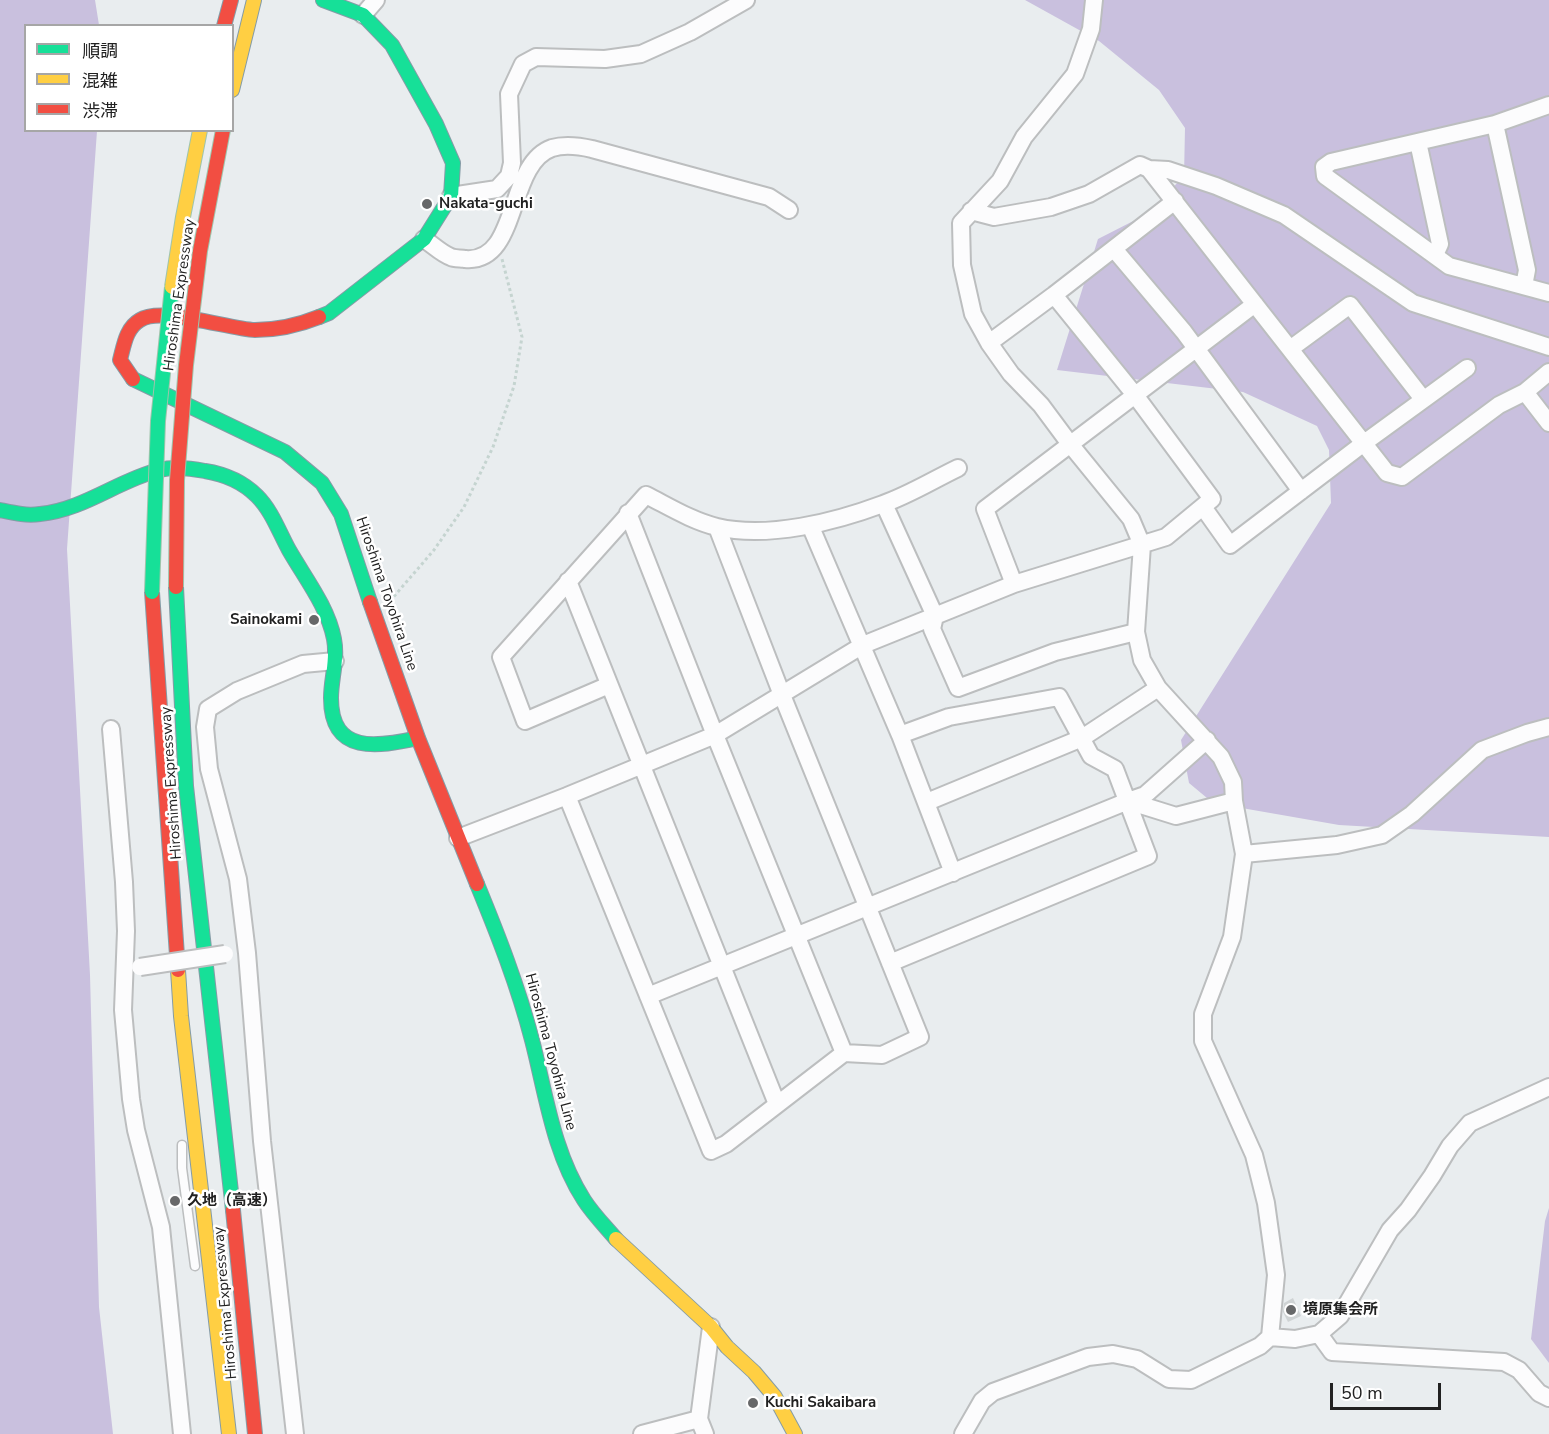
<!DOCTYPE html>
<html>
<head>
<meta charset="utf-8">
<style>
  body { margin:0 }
  #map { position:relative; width:1549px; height:1434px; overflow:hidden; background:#e9edef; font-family:"Nunito Sans","Noto Sans JP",sans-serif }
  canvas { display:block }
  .legend { position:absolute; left:24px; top:24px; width:210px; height:108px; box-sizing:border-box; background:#fff; border:2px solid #a6a6a6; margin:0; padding:8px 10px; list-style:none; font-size:18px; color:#212121 }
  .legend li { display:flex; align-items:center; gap:12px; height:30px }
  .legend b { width:30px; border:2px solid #a6a6a6 }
  .scale { position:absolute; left:1330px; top:1383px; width:111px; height:27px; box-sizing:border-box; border:3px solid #212121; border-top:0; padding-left:8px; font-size:18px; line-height:21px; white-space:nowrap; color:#212121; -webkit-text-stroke:4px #fff; paint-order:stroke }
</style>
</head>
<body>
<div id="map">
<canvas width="1549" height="1434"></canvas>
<ul class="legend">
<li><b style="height:8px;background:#16e098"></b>順調</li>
<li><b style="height:8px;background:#ffcf43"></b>混雑</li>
<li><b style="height:8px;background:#f24e42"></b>渋滞</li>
</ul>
<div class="scale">50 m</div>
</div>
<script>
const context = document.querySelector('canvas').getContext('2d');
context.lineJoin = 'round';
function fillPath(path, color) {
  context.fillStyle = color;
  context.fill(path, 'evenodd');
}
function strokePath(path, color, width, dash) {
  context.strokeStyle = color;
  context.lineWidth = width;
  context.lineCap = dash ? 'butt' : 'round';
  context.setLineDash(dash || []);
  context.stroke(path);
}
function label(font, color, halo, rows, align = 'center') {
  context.font = font + ' "Nunito Sans","Noto Sans JP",sans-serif';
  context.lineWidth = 5;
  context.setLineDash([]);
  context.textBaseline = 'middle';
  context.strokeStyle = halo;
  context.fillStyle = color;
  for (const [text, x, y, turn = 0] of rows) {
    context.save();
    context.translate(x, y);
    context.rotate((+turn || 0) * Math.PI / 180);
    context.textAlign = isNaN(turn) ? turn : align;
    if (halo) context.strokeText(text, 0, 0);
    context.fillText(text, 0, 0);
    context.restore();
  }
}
fillPath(new Path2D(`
  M0 0H95L99 25 26 26V130L97 131 67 549 90 975 99 1307 113 1434H0Z
  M1025 0H1549V837L1339 825 1213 803 1189 783 1181 740 1331 503 1329 450 1317 426 1243 392 1057 370 1098 239 1147 214 1184 176 1185 128 1159 90 1099 41Z
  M1549 1208V1363L1531 1339 1545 1221Z`), '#c9c0de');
fillPath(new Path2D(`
  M1293 1298 1301 1316 1288 1322 1283 1312 1284 1303Z`), '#cfd3d4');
const lane = new Path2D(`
  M182 1145V1168L195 1266`);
const street = new Path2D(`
  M363 15 376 0
  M1549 105 1495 124 1331 162 1324 167 1325 176 1449 266 1549 293
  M1495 124 1527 270 1524 286
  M1418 142 1440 244 1435 255
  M1149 169 1168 170 1216 186 1284 215 1413 303 1549 347
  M451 196 497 189 509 176 512 163 509 94 523 64 536 57 605 59 641 54 690 32 746 0
  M971 211 994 217 1051 207 1089 194 1140 165 1149 169 1387 473 1402 477 1499 405 1525 392 1549 372
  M424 239C433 245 442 254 451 257 455 259 461 258 465 259 520 264 506 164 552 148 565 144 579 146 592 149L769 197 789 210
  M1114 249 1184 332 1301 491
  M989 343 1054 295 1175 201
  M1290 349 1350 305 1423 399
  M1525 392 1549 423
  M884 504 935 616 932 629 958 688 1055 652 1136 632
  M1203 507 1230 545 1364 443 1467 368
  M628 513 715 735 844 1053
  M810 525 900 735 953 873
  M568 581 777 1104
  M1014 584 985 509 1255 304
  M609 685 525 721 501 657 646 495C668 506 692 521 717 527 768 539 835 522 883 504 909 495 933 480 958 468
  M111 729 124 882 126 931 123 1010 131 1099 136 1130 161 1227 182 1434
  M567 796 711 1151 726 1144 844 1053 882 1055 920 1037 782 695 717 527
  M1128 801 1145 795 1207 740
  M927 802 1082 738 1158 688
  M458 838 567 796 715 735 863 645 1014 584 1166 537 1212 499 1135 395 1054 295
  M1244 854 1337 845 1382 835 1412 814 1482 750 1527 733 1549 727
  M890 963 1148 856 1115 769 1091 756 1059 697 949 717 900 735
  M648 996 1128 801 1176 816 1234 801
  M1319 1334 1332 1352 1504 1362 1519 1370 1539 1393 1549 1398
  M1270 1337 1295 1339 1319 1334 1340 1316 1390 1230 1408 1210 1432 1176 1450 1146 1470 1123 1549 1087
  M295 1434 262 1141 247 953 238 879 209 769 205 727 208 709 237 691 303 664 335 661
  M642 1434 699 1419
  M705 1434 699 1419 711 1327
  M963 1434 982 1401 993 1392 1088 1357 1113 1354 1137 1359 1169 1379 1191 1380 1260 1346 1270 1337 1276 1275 1266 1203 1254 1155 1203 1041V1014L1232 937 1244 854 1234 801 1233 782 1221 757 1158 688 1142 660 1136 632 1142 545 1131 519 1070 444 1041 405 1011 374 989 343 973 314 962 265 961 223 1000 181 1024 137 1075 74 1091 29 1094 0`);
const fast = new Path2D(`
  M319 317 329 313 424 239 451 196 453 163 436 124 392 45 363 15 323 0
  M133 379 285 452 322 483 341 514 370 602
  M0 510C14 513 26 516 40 514 83 510 119 480 159 470 174 466 190 468 205 471 224 474 243 482 257 496 272 511 279 532 289 550 305 578 328 607 334 639 338 659 331 679 331 698 331 755 378 747 418 738
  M176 587 186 786 233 1210
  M477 884C498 935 518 986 532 1040 546 1094 553 1152 584 1200 593 1214 605 1226 616 1239`);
const slow = new Path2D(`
  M232 90 254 0
  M178 970 181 1016 229 1434
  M616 1239 711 1327 727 1347 754 1372 775 1397 795 1434`);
const jam = new Path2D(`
  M224 26 231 0
  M133 379 120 360C124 345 126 328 140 320 161 306 229 329 255 330 278 330 299 325 319 317
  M152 592 178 970
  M370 602 418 738 477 884
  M233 1210 255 1434`);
strokePath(lane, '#bcbebf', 11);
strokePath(street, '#bcbebf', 20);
strokePath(fast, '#859ca6', 16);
strokePath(slow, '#859ca6', 16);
strokePath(jam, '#859ca6', 16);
strokePath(new Path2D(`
  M390 601 434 550 464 507 493 447 514 386 522 337 502 259`), '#c5d4d0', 3, [3, 3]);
strokePath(lane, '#fcfcfd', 8);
strokePath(street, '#fcfcfd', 16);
strokePath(fast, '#16e098', 14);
strokePath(slow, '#ffcf43', 14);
strokePath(jam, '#f24e42', 14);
const streetBridge = new Path2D(`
  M140 967 225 954`);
const fastBridge = new Path2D(`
  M152 592 158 421 172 287`);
const slowBridge = new Path2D(`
  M172 287 183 217 200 130`);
const jamBridge = new Path2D(`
  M176 587 177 480 186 365 200 251 223 130`);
strokePath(streetBridge, '#bcbebf', 20, []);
strokePath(fastBridge, '#9fc4ac', 16, []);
strokePath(slowBridge, '#9fc4ac', 16, []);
strokePath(jamBridge, '#9fc4ac', 16, []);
strokePath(streetBridge, '#fcfcfd', 16);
strokePath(fastBridge, '#16e098', 14);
strokePath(slowBridge, '#ffcf43', 14);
strokePath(jamBridge, '#f24e42', 14);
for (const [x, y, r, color] of [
  [427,204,6,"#676869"],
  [314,620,6,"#676869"],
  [175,1201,6,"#676869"],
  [1291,1310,6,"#676869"],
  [753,1403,6,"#676869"]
]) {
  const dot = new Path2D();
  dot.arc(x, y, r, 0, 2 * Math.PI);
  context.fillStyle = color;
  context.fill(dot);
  strokePath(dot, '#fff', 2);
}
label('bold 15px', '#212121', '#fff', [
  ["Nakata-guchi",439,204],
  ["Sainokami",302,620,"right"],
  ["久地（高速）",187,1201],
  ["境原集会所",1303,1310],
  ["Kuchi Sakaibara",765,1403]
], 'left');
label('15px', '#212121', '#fff', [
  ["Hiroshima Expressway",180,295,-82],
  ["Hiroshima Toyohira Line",386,594,71],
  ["Hiroshima Expressway",172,783,-94],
  ["Hiroshima Toyohira Line",550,1052,75],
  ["Hiroshima Expressway",226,1303,-95]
]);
</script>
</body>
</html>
